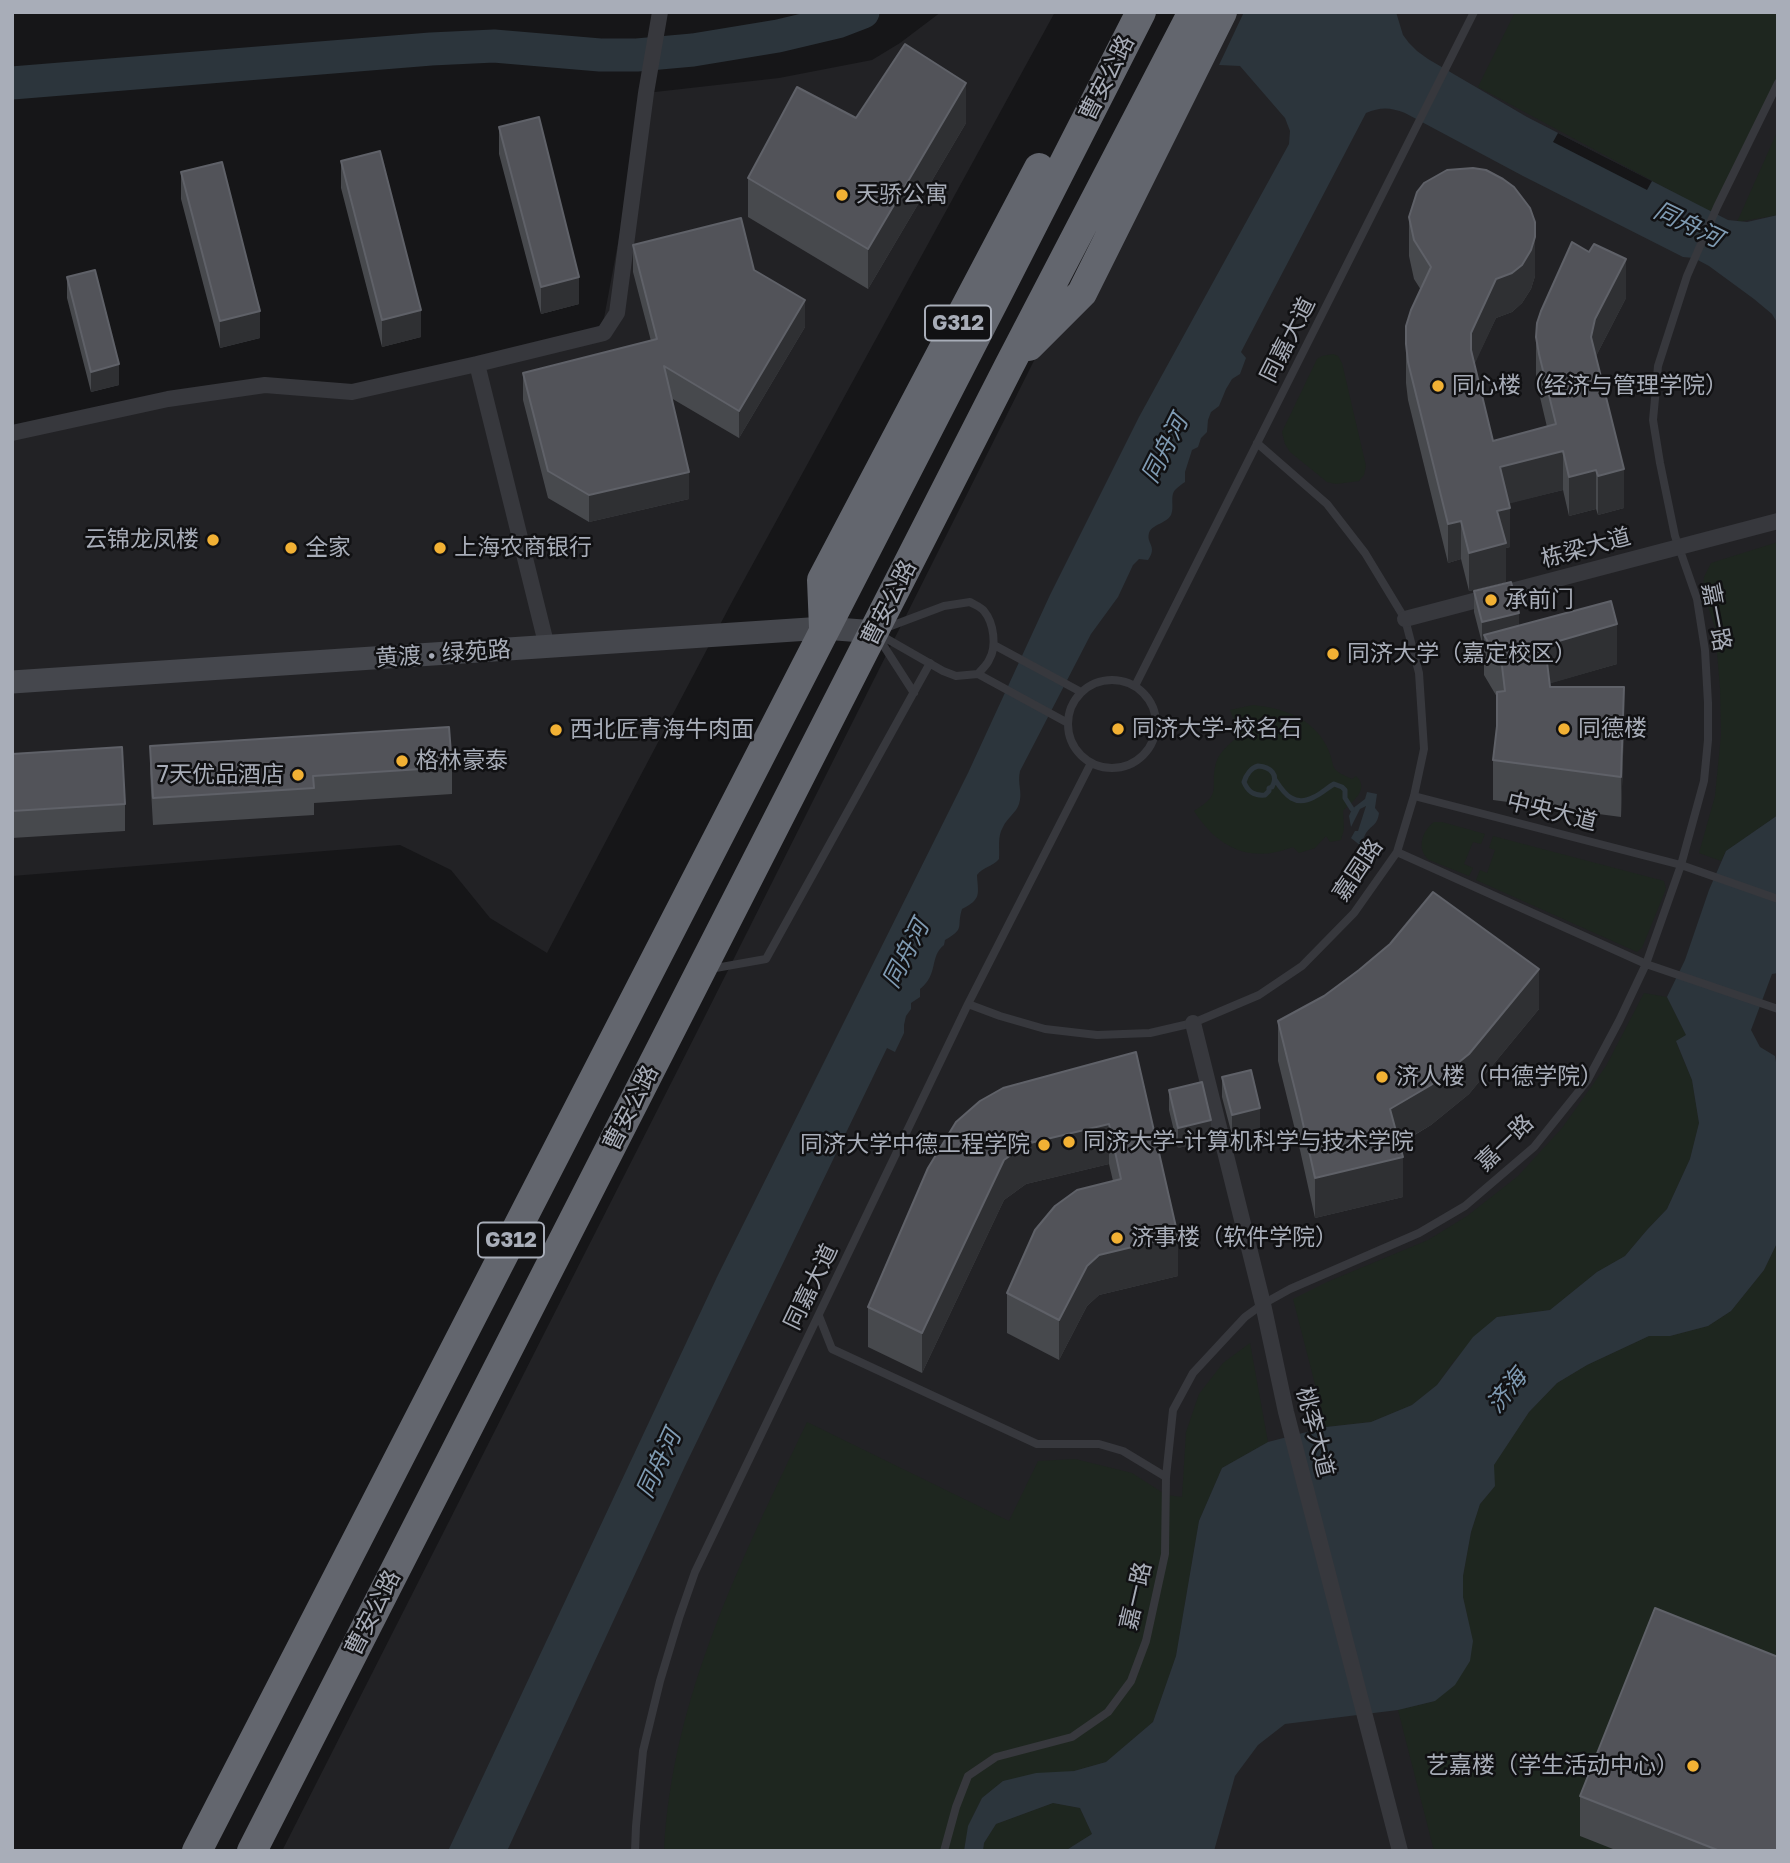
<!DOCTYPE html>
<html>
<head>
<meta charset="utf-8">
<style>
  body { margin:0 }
  #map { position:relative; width:1790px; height:1863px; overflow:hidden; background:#161618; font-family:"Golos Text",sans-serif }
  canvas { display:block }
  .frame { position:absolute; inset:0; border:14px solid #a8adb8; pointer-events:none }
</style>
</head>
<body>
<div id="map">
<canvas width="1790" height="1863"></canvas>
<div class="frame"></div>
</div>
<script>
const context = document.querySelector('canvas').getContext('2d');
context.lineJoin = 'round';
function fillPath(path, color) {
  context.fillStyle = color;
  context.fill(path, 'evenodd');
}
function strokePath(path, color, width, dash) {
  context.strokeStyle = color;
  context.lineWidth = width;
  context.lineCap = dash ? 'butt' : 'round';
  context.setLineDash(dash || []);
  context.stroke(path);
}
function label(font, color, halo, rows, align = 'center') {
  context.font = font + ' "Golos Text","Noto Sans SC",sans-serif';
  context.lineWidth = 5;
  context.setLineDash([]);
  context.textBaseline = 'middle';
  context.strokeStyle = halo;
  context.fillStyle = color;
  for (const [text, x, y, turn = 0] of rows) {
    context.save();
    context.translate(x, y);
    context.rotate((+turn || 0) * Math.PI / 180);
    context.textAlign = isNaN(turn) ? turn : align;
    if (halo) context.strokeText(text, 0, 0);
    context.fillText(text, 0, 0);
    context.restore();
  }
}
fillPath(new Path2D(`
  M941 12H1055L733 600 547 953 490 918 451 870 400 845 12 876V429L265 385 352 392 597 331 604 318 646 93 779 78 872 60 900 43Z
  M1209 12H1778V1851H282L702 1022Z`), '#222225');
fillPath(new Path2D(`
  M1515 12H1778V76L1714 214 1478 87Z
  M1778 130V215L1737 222Z
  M1333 354 1338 356 1342 363 1366 466 1364 475 1359 481 1336 484 1327 482 1290 452 1285 444 1282 432 1317 359 1322 356Z
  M1778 542V815L1726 851 1721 861 1699 853 1715 796 1721 735 1720 688 1715 628 1703 591 1704 577 1711 563Z
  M1253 705C1283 708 1313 718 1327 747 1337 767 1326 768 1352 779L1356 776C1370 789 1353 801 1343 811L1344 829 1341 840 1330 842 1326 836 1315 848 1299 853 1293 847C1250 864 1218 848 1194 811 1224 793 1209 788 1216 763 1219 752 1230 744 1237 737L1236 725 1230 710Z
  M1434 822H1442L1485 834 1481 844 1473 842 1464 864 1473 868 1469 876 1429 860C1416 849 1422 831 1434 822Z
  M1493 836 1664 881 1666 889 1642 948 1637 952 1476 880 1480 870 1487 873 1495 850 1489 848Z
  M1644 993 1667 997 1687 1036 1676 1042 1692 1080 1699 1123 1690 1159 1667 1209 1647 1230 1625 1256 1597 1272 1550 1310 1497 1317 1454 1361 1437 1385 1412 1405 1371 1422 1326 1427 1293 1299 1327 1282 1428 1240 1467 1216 1518 1176 1562 1128 1606 1066Z
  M1778 1241V1851H1434L1398 1710 1435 1701 1468 1620 1463 1597V1576L1471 1532 1480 1504 1495 1486 1493 1466 1529 1412 1557 1383 1587 1365 1649 1336H1670L1708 1326 1731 1311 1764 1270Z
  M1250 1343 1268 1442 1222 1468 1199 1521 1176 1656 1153 1722 1106 1762 1074 1771 1003 1781 982 1798 973 1816 964 1851H664C672 1696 742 1559 807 1422L1009 1521 1038 1461 1075 1459 1132 1473 1166 1495 1182 1497 1186 1432 1199 1394 1223 1363Z
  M1053 1803 1080 1808 1092 1834 1065 1851H983L984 1843 996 1824Z`), '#1e261f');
fillPath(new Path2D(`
  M1244 12H1396L1403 35 1409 43 1417 51 1428 59 1527 117 1728 220 1747 222 1778 215V324L1772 314 1754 299 1709 266 1694 258 1683 257 1523 176 1405 113C1390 107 1380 107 1366 113L1241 352 1246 358 1240 374 1232 379 1226 389 1219 406 1211 412 1208 420 1207 432 1201 438 1198 447 1192 450 1185 472V482C1182 484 1179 486 1176 489 1169 495 1175 507 1171 515 1166 524 1152 524 1149 533 1146 544 1158 546 1148 560L1139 559 1133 565 1118 597 1091 634 1020 771C1017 784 1023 792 1019 804 1016 813 1007 818 1003 827 997 837 1000 848 999 859 992 867 983 867 977 875 978 894 982 899 962 909 956 928 966 928 945 940L944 945C929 957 939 974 920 989V997L911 1003V1009L906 1016 904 1025V1033L895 1052 887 1048 685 1466 507 1851H448L717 1277 968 773 1050 595 1139 417 1289 144 1290 131 1285 118 1240 66 1219 65Z
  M1367 792 1377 794 1375 808 1379 813C1377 827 1371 824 1365 835 1363 838 1363 842 1361 846L1351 838 1355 831H1358L1366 806 1360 809 1351 827 1349 816 1352 809 1365 799Z
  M1778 815V973L1772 974 1751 1030 1760 1047 1775 1056 1778 1074V1241L1764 1270 1731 1311 1708 1326 1670 1336H1649L1587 1365 1557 1383 1529 1412 1494 1465 1495 1486 1480 1504 1471 1532 1463 1576V1597L1473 1641 1470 1661 1455 1685 1435 1701 1398 1710 1285 1724 1258 1745 1235 1776 1214 1851H1065L1092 1834 1080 1808 1053 1803 996 1824 984 1843 983 1851H964L968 1826 982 1798 1003 1781 1036 1773 1074 1771 1106 1762 1153 1722 1176 1656 1199 1521 1222 1468 1268 1442 1326 1427 1371 1422 1412 1405 1437 1385 1473 1337 1497 1317 1550 1310 1597 1272 1625 1256 1647 1230 1667 1209 1690 1159 1699 1123 1692 1080 1676 1041 1686 1035 1667 997 1685 960 1709 890 1726 851Z`), '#2c353c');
fillPath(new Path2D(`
  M1558 133 1652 181 1647 190 1553 142Z`), '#161618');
strokePath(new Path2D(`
  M1258 766C1271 767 1279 775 1272 787L1269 788V791L1265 795C1254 796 1248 792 1244 782 1246 775 1251 768 1258 766Z
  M1276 781C1285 795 1295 807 1314 797 1321 794 1327 788 1334 784L1342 787 1345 790V798L1352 809`), '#2c353c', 5);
strokePath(new Path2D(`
  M12 83 431 49 494 46 600 55H637L693 50 778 36 837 22 863 12`), '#2c353c', 33);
strokePath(new Path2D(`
  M970 602C975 605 981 607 984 611 994 623 997 647 989 660 987 665 982 669 978 674L956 676 943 671 875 632 944 606Z
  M878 637 914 693
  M994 645 1081 692
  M978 674 1066 722
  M1068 724a44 44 0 1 1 88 0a44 44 0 1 1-88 0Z
  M1135 686 1474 12
  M1414 796 1681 865 1778 899
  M1397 852 1646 964 1778 1009
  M710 969 766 959 930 663
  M968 1004 1000 1016 1045 1029 1097 1035 1150 1033 1193 1023 1259 995 1302 966 1354 913 1397 852 1414 796 1424 749 1419 673 1405 619 1365 553 1327 504 1257 443
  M819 1316 832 1349 1037 1444H1099L1123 1451 1166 1477
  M635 1851 636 1826 643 1751 660 1681 679 1618 695 1572 968 1004 1091 763
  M944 1851 956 1807 968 1776 996 1757 1072 1737 1108 1712 1131 1681 1146 1641 1165 1554 1166 1477 1173 1410 1193 1373 1245 1317 1263 1304 1290 1289 1419 1233 1465 1206 1534 1147 1587 1081 1619 1021 1646 964 1681 865 1704 781 1708 740V703L1705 650 1697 599 1675 536 1660 463 1653 420 1658 366 1687 276 1717 207 1778 83`), '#37383d', 8);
strokePath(new Path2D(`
  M12 433 168 399 265 385 352 392 477 364
  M1405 619 1778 521
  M547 647 477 364 604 333 617 313 646 93 660 12
  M1193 1023 1263 1304 1286 1412 1400 1851`), '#37383d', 16);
strokePath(new Path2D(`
  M12 682 824 628 875 632`), '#45474d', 23);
strokePath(new Path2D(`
  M1029 346 1082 293 1222 12
  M824 628 822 580 1039 168
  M197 1851 1000 289 1141 12
  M252 1851 1009 366 1193 12`), '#63666e', 30);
fillPath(new Path2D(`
  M966 123 868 289 748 217V178Z
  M499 127 579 304 541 314 499 154Z
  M341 161 421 337 382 347 341 188Z
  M181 172 260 338 220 348 181 199Z
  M1409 217 1535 276 1531 289 1522 303 1512 312 1496 318 1474 364 1493 441 1547 427 1539 393 1536 375V337L1626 298 1596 356 1624 508 1598 515 1596 509 1569 516 1563 490 1509 503 1510 547 1506 548V582L1469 591 1461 559 1448 563 1408 400 1406 383V326L1421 290 1414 279 1409 256Z
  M633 245 754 270 805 327 739 438 671 398 689 499 589 522 548 498 523 400V373L651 341 633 272Z
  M67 277 119 385 91 392 67 298Z
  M1474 591 1519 625 1617 664 1550 683V687L1624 727 1621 817 1493 800V760L1497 726V697L1484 675V642L1482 643 1474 612Z
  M150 746 452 767V794L314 803V815L153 825 150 773Z
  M12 754 125 804V831L12 838Z
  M1324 996 1539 1009 1469 1094 1431 1125 1400 1144 1403 1197 1315 1218 1300 1150 1278 1061V1021Z
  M1136 1052 1178 1276 1099 1295 1087 1306 1059 1360 1007 1333V1293L1113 1181 1109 1164 1026 1184 1004 1200 922 1373 868 1347V1307Z
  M1222 1077 1260 1128 1232 1135 1222 1097Z
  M1169 1090 1211 1140 1178 1148 1169 1110Z
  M1580 1796 1778 1851H1618L1580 1836Z`), '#47494d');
fillPath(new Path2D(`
  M966 83V123L868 289V249Z
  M1535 237V276L1531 289 1522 303 1512 312 1496 318 1471 372V333L1496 279Z
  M14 243V264H12V244Z
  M1626 259V298L1595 358 1591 337 1595 319Z
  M579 277V304L541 314V287Z
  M805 300V327L739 438V411Z
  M421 310V337L382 347V320Z
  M260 311V338L220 348V321Z
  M119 364V385L91 392V372Z
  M1563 451V490L1500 506V467Z
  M1624 469V508L1598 515V476Z
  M1596 470V509L1569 516V477Z
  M689 472V499L589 522V495Z
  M1510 508V547L1506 548V582L1469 591V553L1497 511Z
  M1461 521V559L1448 563V524Z
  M1519 613V633L1484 635V642L1482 643V622Z
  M1617 624V664L1545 685V645Z
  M1624 687V727L1621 817V777Z
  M1539 969V1009L1469 1094 1431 1125 1390 1149V1109Z
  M1260 1108V1128L1232 1135V1115Z
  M1211 1120V1140L1178 1148V1128Z
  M1109 1124V1164L1026 1184 1004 1200 922 1373V1333L1004 1160 1026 1144Z
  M1403 1157V1197L1315 1218V1178Z
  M1178 1236V1276L1099 1295 1087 1306 1059 1360V1320L1087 1266 1099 1255Z`), '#2f3033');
const building = new Path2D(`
  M905 44 966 83 868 249 748 178 797 87 856 118Z
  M539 117 579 277 541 287 499 127Z
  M380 151 421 310 382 320 341 161Z
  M222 162 260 311 220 321 181 172Z
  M1473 168 1486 170 1503 179 1514 187 1530 208 1535 222V237L1531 250 1522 265 1512 273 1496 279 1471 333V350L1493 441 1556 424 1539 354 1536 337 1537 323 1541 311 1572 242 1589 252 1594 244 1626 259 1595 319 1591 337 1624 469 1598 476 1596 470 1569 477 1563 451 1500 467 1510 508 1497 511 1506 543 1469 553 1461 521 1448 524 1408 362 1406 344V326L1411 310 1431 267 1414 240 1409 217 1417 192 1424 183 1447 170Z
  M741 218 754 270 805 300 739 411 664 366 689 472 589 495 548 471 523 373 657 339 633 245Z
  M95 270 119 364 91 372 67 277Z
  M1511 582 1519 613 1482 622 1474 591Z
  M1611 601 1617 624 1545 645 1550 687H1624L1621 777 1493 760 1497 726V692L1505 691 1502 666 1484 635Z
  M449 727 452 767 313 776 314 788 153 798 150 746Z
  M122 747 125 804 12 811V754Z
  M1433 892 1539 969 1469 1054 1431 1085 1390 1109 1403 1157 1315 1178 1300 1110 1278 1021 1324 996 1359 970 1390 944Z
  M1136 1052 1178 1236 1099 1255 1087 1266 1059 1320 1007 1293 1035 1230 1055 1206 1077 1190 1121 1179 1109 1124 1026 1144 1004 1160 922 1333 868 1307 928 1168 956 1122 980 1101 1003 1088Z
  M1251 1070 1260 1108 1232 1115 1222 1077Z
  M1202 1082 1211 1120 1178 1128 1169 1090Z
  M1655 1608 1778 1657V1851H1720L1580 1796Z`);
fillPath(building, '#525359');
strokePath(building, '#5f6168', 2);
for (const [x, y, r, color] of [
  [842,195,7,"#f2b134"],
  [1438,386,7,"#f2b134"],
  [213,540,7,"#f2b134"],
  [291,548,7,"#f2b134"],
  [440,548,7,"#f2b134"],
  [1491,600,7,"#f2b134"],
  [1333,654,7,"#f2b134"],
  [1118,729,7,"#f2b134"],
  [1564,729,7,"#f2b134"],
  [556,730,7,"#f2b134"],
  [402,761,7,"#f2b134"],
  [298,775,7,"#f2b134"],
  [1382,1077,7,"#f2b134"],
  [1069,1142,7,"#f2b134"],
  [1044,1145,7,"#f2b134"],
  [1117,1238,7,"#f2b134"],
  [1693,1766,7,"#f2b134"]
]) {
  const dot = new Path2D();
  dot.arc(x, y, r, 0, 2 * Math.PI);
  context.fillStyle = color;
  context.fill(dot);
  strokePath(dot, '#111113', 2.5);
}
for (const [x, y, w] of [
  [958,323,66],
  [511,1240,66]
]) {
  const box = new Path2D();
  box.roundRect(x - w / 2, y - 17.5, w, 35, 5);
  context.fillStyle = '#111113';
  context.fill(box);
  strokePath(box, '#a8adb8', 2);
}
label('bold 21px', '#a8adb8', null, [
  ["G312",958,323],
  ["G312",511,1240]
]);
label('23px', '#a8adb8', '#111113', [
  ["曹安公路",1107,78,-63],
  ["同嘉大道",1288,340,-63],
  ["栋梁大道",1586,548,-15],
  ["曹安公路",889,603,-63],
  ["嘉一路",1716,617,79],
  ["黄渡 • 绿苑路",443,654,-4],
  ["中央大道",1552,812,14],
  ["嘉园路",1358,870,-56],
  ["曹安公路",631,1108,-63],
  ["嘉一路",1505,1143,-44],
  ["同嘉大道",811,1287,-64],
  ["桃李大道",1315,1432,76],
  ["嘉一路",1136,1596,-77],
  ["曹安公路",373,1613,-63]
]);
label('23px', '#a8adb8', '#111113', [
  ["天骄公寓",856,195],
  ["同心楼（经济与管理学院）",1452,386],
  ["云锦龙凤楼",199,540,"right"],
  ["全家",305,548],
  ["上海农商银行",454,548],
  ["承前门",1505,600],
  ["同济大学（嘉定校区）",1347,654],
  ["同济大学-校名石",1132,729],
  ["同德楼",1578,729],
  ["西北匠青海牛肉面",570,730],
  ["格林豪泰",416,761],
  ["7天优品酒店",284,775,"right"],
  ["济人楼（中德学院）",1396,1077],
  ["同济大学-计算机科学与技术学院",1083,1142],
  ["同济大学中德工程学院",1030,1145,"right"],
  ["济事楼（软件学院）",1131,1238],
  ["艺嘉楼（学生活动中心）",1679,1766,"right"]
], 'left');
label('italic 24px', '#7f9bb3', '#111113', [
  ["同舟河",1688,225,26],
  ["同舟河",1165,449,-63],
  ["同舟河",906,954,-63],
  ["济海",1507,1391,-52],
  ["同舟河",659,1464,-65]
]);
</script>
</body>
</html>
